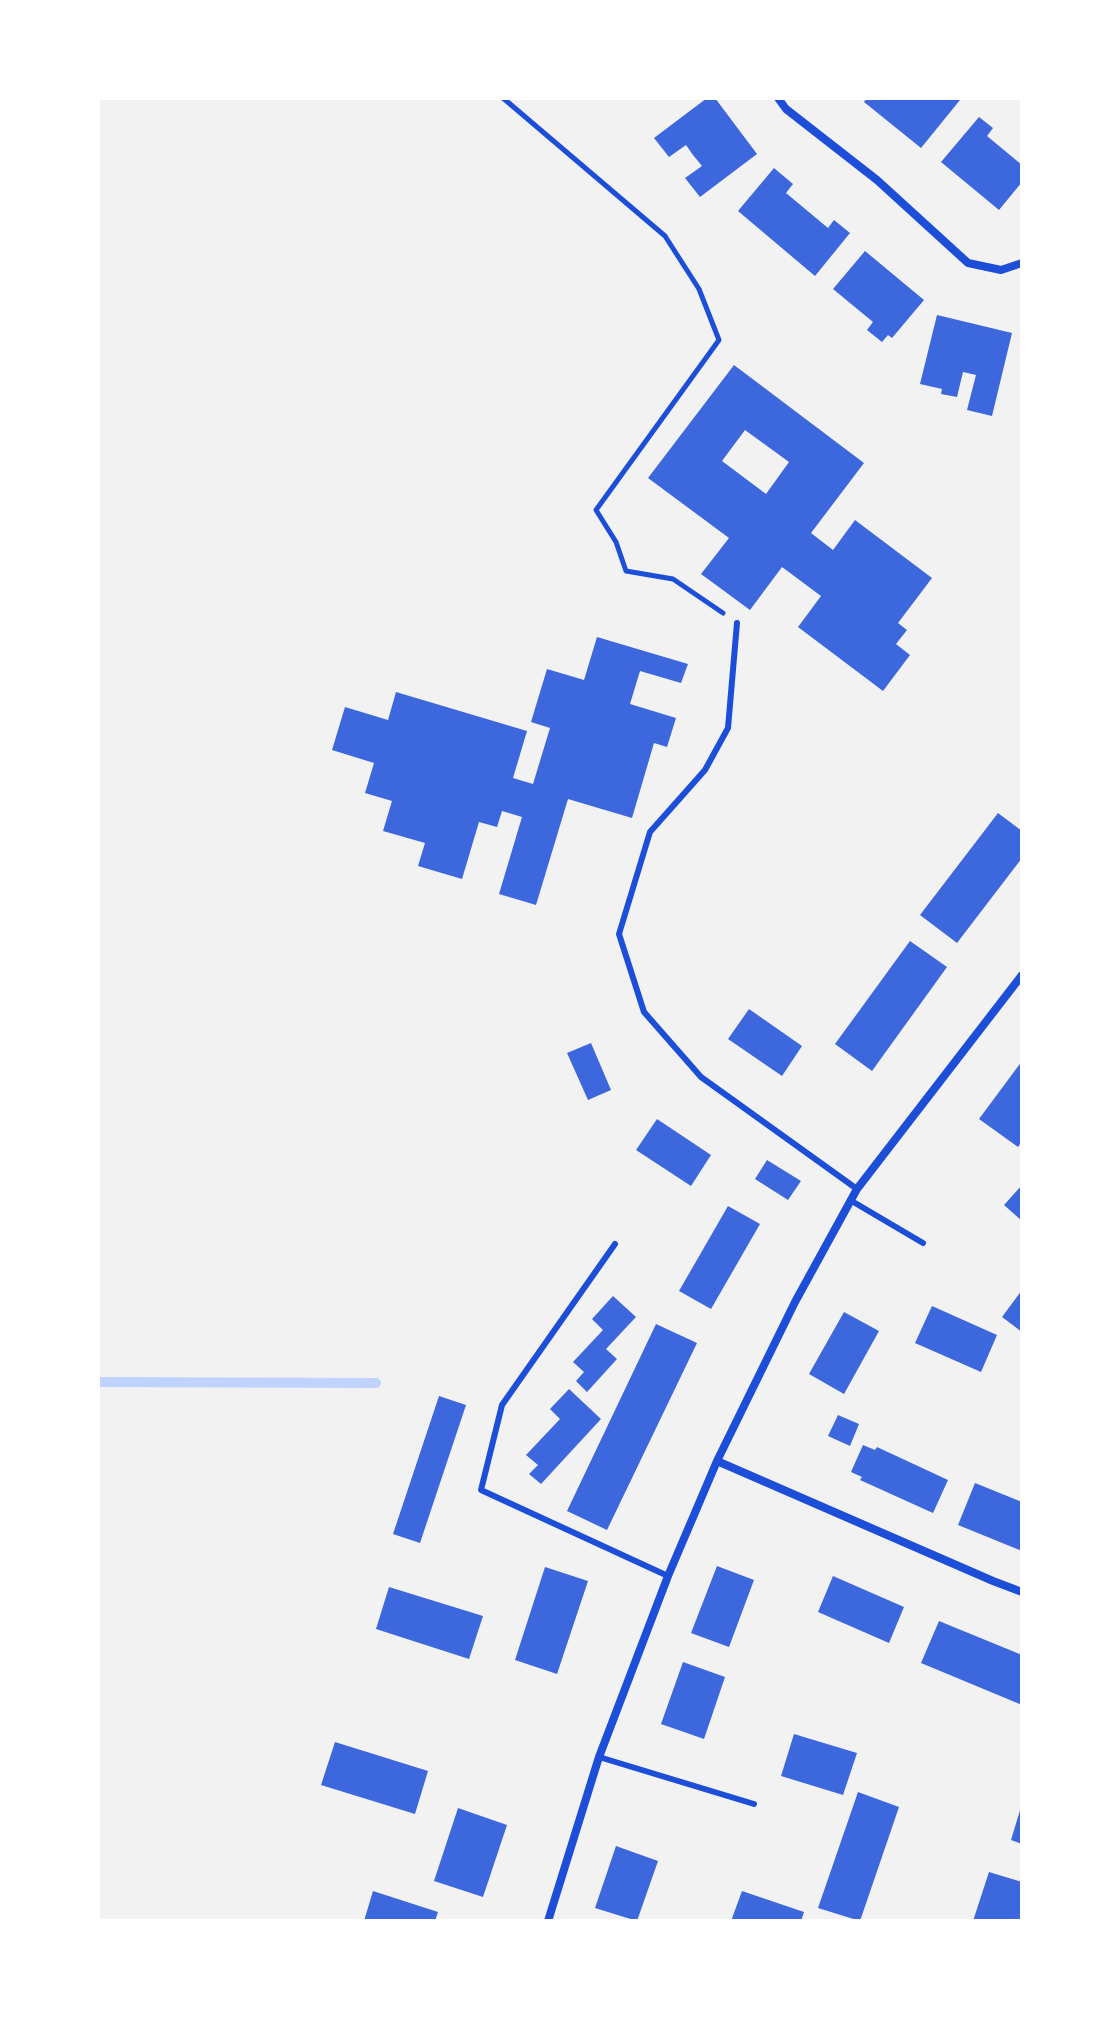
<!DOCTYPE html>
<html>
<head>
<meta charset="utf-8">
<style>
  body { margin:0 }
  #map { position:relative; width:1120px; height:2019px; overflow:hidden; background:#f2f2f2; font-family:"Nunito Sans",sans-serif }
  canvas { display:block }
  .frame { position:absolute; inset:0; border:100px solid #fff; pointer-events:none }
</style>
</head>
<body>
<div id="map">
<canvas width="1120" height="2019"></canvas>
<div class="frame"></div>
</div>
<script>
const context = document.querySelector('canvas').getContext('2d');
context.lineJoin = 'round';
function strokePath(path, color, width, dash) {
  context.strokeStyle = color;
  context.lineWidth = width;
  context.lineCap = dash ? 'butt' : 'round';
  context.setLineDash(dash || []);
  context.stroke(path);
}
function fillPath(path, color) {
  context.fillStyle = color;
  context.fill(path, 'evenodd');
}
strokePath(new Path2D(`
  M98 1382 376 1383`), '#bfd3fe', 10);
fillPath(new Path2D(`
  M707 98H715L757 154 700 197 685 178 702 166 693 155 686 145 669 157 654 138Z
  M867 98H958L960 100 921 148 864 102Z
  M979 117 993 128 987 136 1022 165V182L999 210 941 162Z
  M774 168 793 184 786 193 828 228 834 220 850 233 815 276 738 211Z
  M865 251 924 300 892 338 888 335 882 342 867 330 873 322 833 289Z
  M937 315 1012 333 992 416 967 410 976 375 963 372 957 397 941 394 942 389 920 384Z
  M734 365 864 463 811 533 833 550 855 520 932 578 898 623 907 630 896 644 910 655 883 691 798 627 821 596 782 567 750 610 701 574 729 538 648 478ZM745 430 789 462 766 494 722 461Z
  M597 637 688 664 681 683 640 671 630 704 676 718 667 747 654 743 632 818 568 799 536 905 499 894 522 817 502 811 497 827 479 822 462 879 418 866 425 843 383 831 392 801 365 793 374 763 332 750 345 707 388 720 396 692 527 731 513 778 533 784 550 728 531 722 547 669 584 680Z
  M998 813 1022 831V858L957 943 920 915Z
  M910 941 947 967 872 1071 835 1044Z
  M749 1009 802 1046 782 1076 728 1039Z
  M591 1043 611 1090 588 1100 567 1053Z
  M1022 1061V1141L1018 1147 979 1119Z
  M657 1119 711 1155 691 1186 636 1150Z
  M767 1160 801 1181 788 1200 755 1179Z
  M1022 1185V1221L1004 1205Z
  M728 1206 760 1224 711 1309 679 1291Z
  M1022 1290V1332L1002 1317Z
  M613 1296 636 1317 606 1349 617 1359 587 1392 576 1381 584 1372 573 1362 603 1330 592 1319Z
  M932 1306 997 1335 981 1372 915 1343Z
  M844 1312 879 1331 844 1394 809 1374Z
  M656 1324 697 1343 607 1530 567 1511Z
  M569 1389 601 1419 541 1484 529 1474 538 1465 526 1455 560 1419 550 1409Z
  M439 1396 466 1405 420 1543 393 1534Z
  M838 1415 859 1424 850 1446 828 1436Z
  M863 1445 875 1450 877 1447 948 1480 933 1513 860 1480 862 1477 851 1472Z
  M975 1483 1022 1502V1551L958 1525Z
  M717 1566 754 1580 729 1647 691 1633Z
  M545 1567 588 1581 557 1674 515 1660Z
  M833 1576 904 1607 889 1643 818 1612Z
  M389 1587 483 1616 469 1659 376 1629Z
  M939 1621 1022 1655V1705L921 1663Z
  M683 1662 725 1677 704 1739 661 1724Z
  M794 1734 857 1753 843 1795 781 1776Z
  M335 1742 428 1771 415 1814 321 1785Z
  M858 1792 899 1807 860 1921 818 1908Z
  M1021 1807H1022V1844L1011 1840Z
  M458 1808 507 1825 483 1897 434 1881Z
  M616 1846 658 1861 637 1921 595 1908Z
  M989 1872 1022 1882V1913L1019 1921H973Z
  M373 1891 438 1912 435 1921H364Z
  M742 1891 804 1912 801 1921H731Z`), '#3d67dc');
strokePath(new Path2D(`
  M503 98 665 236 699 289 719 340 596 510 616 542 626 571 673 579 723 613`), '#1d4ed8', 5);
strokePath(new Path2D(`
  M737 623 728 728 705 770 650 832 619 934 644 1012 701 1077 857 1189
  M850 1200 923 1243
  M615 1244 502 1405 481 1490 668 1576
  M599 1757 754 1804`), '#1d4ed8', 6);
strokePath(new Path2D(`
  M778 98 786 109 877 180 968 263 1001 270 1022 263
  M717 1461 993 1581 1022 1592
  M548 1921 599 1757 668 1576 717 1461 795 1302 857 1189 1022 975`), '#1d4ed8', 8);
</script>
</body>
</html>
